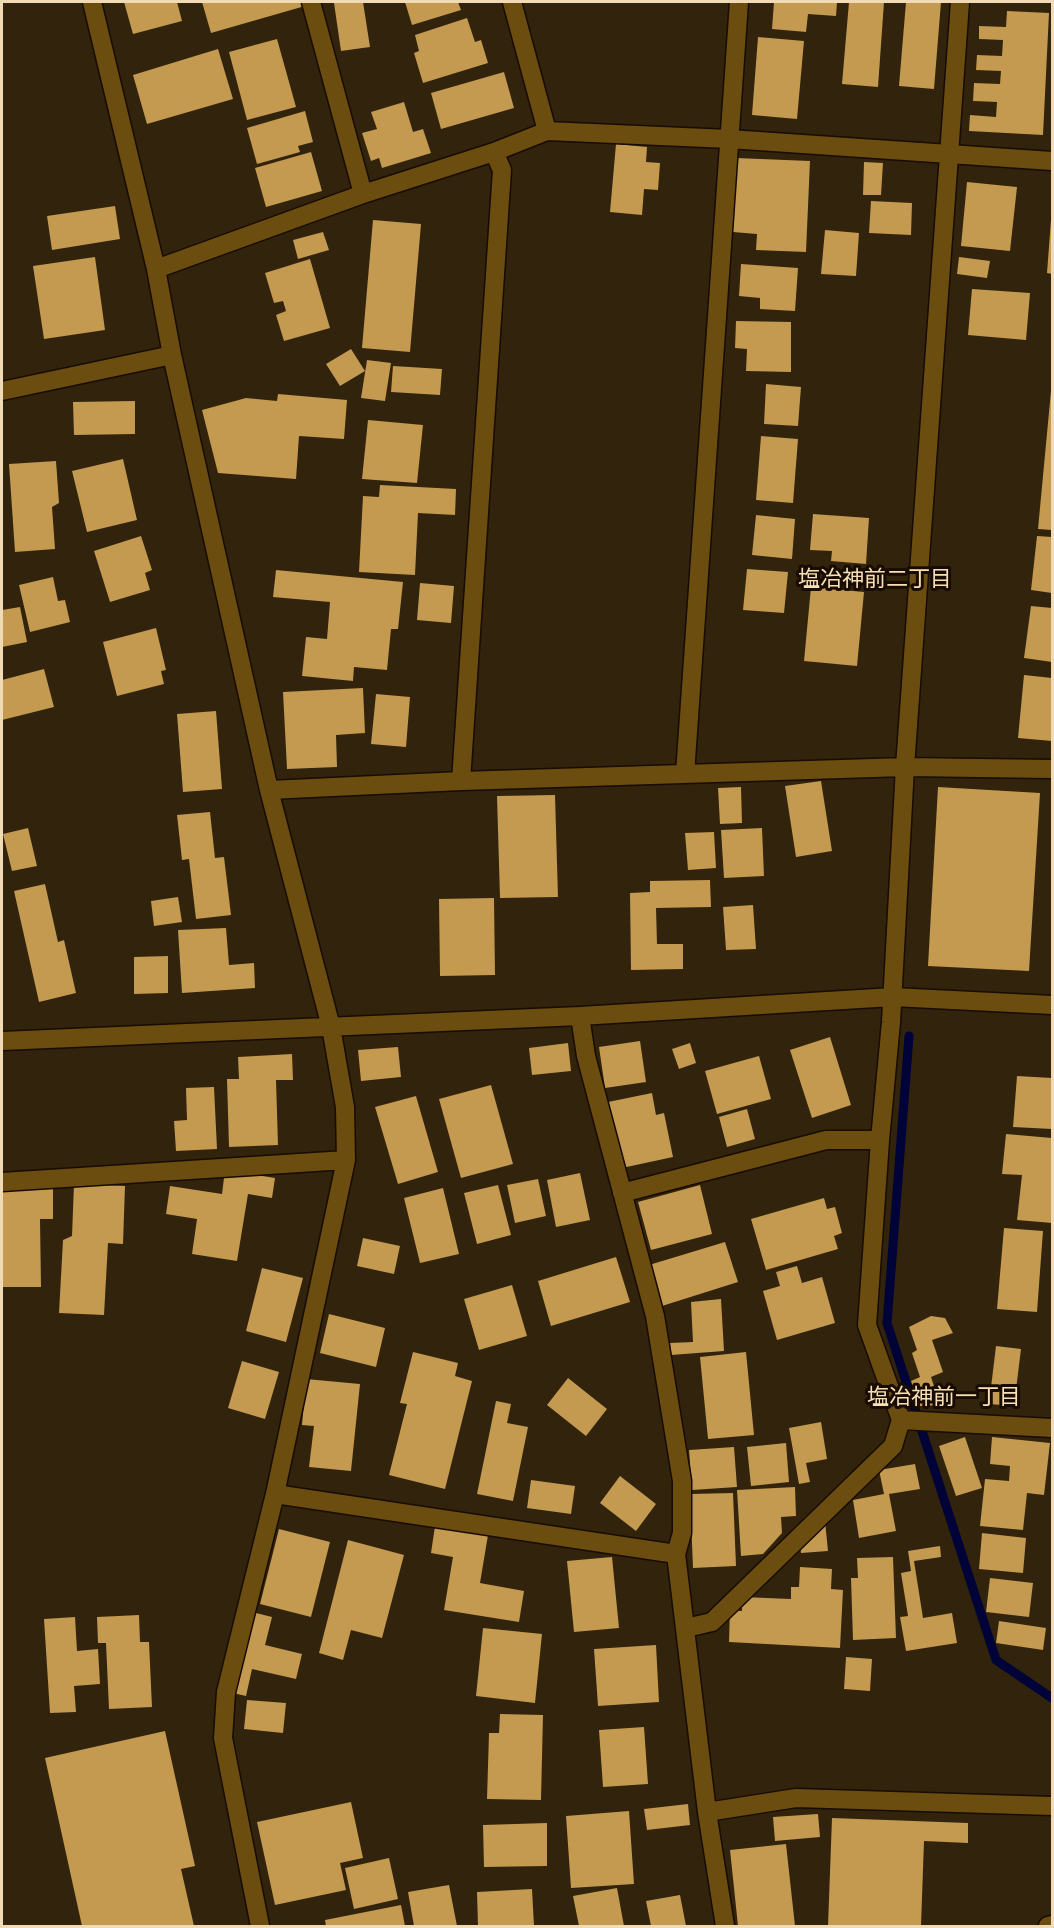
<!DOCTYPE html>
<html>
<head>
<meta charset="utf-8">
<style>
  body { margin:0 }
  #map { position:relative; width:1054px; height:1928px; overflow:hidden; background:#31230c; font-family:Rubik,sans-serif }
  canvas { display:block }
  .frame { position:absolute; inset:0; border:3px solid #f1dbb7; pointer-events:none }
</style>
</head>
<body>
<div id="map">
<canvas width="1054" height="1928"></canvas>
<div class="frame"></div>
</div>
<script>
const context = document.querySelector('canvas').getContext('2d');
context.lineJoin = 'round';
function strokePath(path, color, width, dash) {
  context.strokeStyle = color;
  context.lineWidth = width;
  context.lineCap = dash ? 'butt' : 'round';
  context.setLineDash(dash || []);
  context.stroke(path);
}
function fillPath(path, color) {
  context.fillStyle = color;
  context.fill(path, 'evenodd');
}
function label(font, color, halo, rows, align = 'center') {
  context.font = font + ' Rubik,"Noto Sans JP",sans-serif';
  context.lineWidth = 6;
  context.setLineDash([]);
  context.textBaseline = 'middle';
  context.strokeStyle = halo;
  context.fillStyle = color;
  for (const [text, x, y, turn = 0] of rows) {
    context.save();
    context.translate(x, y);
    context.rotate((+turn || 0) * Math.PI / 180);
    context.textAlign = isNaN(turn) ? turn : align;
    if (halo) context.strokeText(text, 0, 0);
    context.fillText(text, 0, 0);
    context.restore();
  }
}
strokePath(new Path2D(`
  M909 1036 887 1323 996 1660 1052 1698`), '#000337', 9);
fillPath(new Path2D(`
  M124 2H177L182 21 133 34Z
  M202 2H304L305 6 211 33Z
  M341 2H363L370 47 341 51 334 3Z
  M405 2H458L461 10 412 25Z
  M774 2H837L836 16 808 14 806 32 772 29Z
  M849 2H884L878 87 842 84Z
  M906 2H941L934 89 899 86Z
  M1007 11 1049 13 1043 135 969 131 970 115 996 117 997 102 973 101 974 83 1000 84 1001 71 976 70 977 55 1002 56 1003 40 979 39V26L1006 27Z
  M467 18 475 42 481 40 488 63 423 83 414 53 419 51 415 35Z
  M758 37 804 41 797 119 752 115Z
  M277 39 296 107 247 120 229 52Z
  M218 49 233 99 147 124 133 75Z
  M504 72 514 108 441 129 431 93Z
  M404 102 413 132 423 129 431 153 382 168 379 158 371 161 362 133 377 129 371 112Z
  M305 111 313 142 298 146 300 152 257 164 247 128Z
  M616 144 647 147 646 162 660 163 658 190 644 189 642 215 610 212Z
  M311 152 322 191 266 207 255 168Z
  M736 158 810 161 806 252 756 250 757 234 733 232Z
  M864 162 883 163 881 195H863Z
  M967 182 1017 187 1010 251 961 246Z
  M871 201 912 203 911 235 869 233Z
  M115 206 120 239 52 250 47 216Z
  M373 220 421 224 410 352 362 348Z
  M1051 220 1052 221V274L1047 273Z
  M825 230 859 233 856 276 821 274Z
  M323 232 329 250 298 259 293 240Z
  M95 257 105 330 44 339 33 266Z
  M959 257 990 261 987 278 957 274Z
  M310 259 330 328 284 341 276 315 286 311 283 301 274 303 265 273Z
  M741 264 798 268 795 311 760 309V298L739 296Z
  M972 289 1030 293 1026 340 968 335Z
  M736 321 791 322V372L746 371 747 349 735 348Z
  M351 349 365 371 340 386 326 364Z
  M367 360 391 363 385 401 361 398Z
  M393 366 442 369 440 395 391 392Z
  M766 384 801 387 798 426 764 424Z
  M1051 391H1052V530L1038 529Z
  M278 394 347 400 344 439 299 436 296 479 218 473 202 410 246 398 277 401Z
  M135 401V434L74 435 73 402Z
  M368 420 423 425 417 483 362 479Z
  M761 436 798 439 793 503 756 500Z
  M123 459 137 520 87 532 72 471Z
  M56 461 59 503 52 507 55 549 15 552 9 464Z
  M380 485 456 489 455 515 418 513 415 575 359 572 363 496 379 497Z
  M813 514 869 518 866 564 831 561 832 551 810 550Z
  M756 515 795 519 792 559 752 555Z
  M141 536 152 570 145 573 150 590 110 602 94 551Z
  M1037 536 1052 537V593L1031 590Z
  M747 569 788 572 784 613 743 610Z
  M276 570 403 582 398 629H391L387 670 354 667 353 681 302 676 306 637 327 639 330 602 273 597Z
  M53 577 58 601 65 600 70 622 30 632 19 585Z
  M420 583 454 586 451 623 417 620Z
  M811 587 864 592 857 666 804 661Z
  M1031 606 1052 608V662L1024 658Z
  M20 607 27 642 2 647V610Z
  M156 628 166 670 161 671 164 684 117 696 103 642Z
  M44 669 54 707 2 720V680Z
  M1024 675 1052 678V741L1018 738Z
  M363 688 365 733 336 735 337 767 287 769 283 692Z
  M376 694 410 697 406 747 371 744Z
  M216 711 222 789 183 792 177 714Z
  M821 781 832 851 796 857 785 786Z
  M741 787 742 823 720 824 718 788Z
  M938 787 1040 793 1029 971 928 966Z
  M555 795 558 897 500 898 497 796Z
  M210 812 215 858 224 857 231 915 196 919 189 859 182 860 177 815Z
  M28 828 37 866 12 871 3 834Z
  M762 828 764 876 724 878 721 830Z
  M714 832 716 868 688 870 685 833Z
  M710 880 711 907 656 908 657 944H683V969L631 970 630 893 650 892V881Z
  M45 884 58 942 64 940 76 993 39 1002 14 891Z
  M178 897 182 922 154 926 151 901Z
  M494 898 495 975 440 976 439 899Z
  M753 905 756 949 726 950 723 907Z
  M226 928 229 965 254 963 255 988 182 993 178 930Z
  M168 956V993L134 994V957Z
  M830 1037 851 1105 812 1118 790 1050Z
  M640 1041 646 1082 605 1088 599 1047Z
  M568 1043 571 1071 532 1075 529 1048Z
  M690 1043 696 1063 679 1069 672 1049Z
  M398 1047 401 1077 361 1081 358 1050Z
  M292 1054 293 1080H276L278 1145 229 1147 227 1079H239L238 1057Z
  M759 1056 771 1099 717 1114 705 1071Z
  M1017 1076 1052 1078V1129L1013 1127Z
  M491 1085 513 1164 461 1178 439 1099Z
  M214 1087 217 1149 176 1151 174 1121 187 1120 186 1088Z
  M652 1093 656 1115 664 1113 673 1157 622 1168 608 1102Z
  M416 1096 438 1172 398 1184 375 1107Z
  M747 1109 755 1139 727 1147 719 1117Z
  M1006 1134 1052 1138V1223L1017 1220 1022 1175 1002 1174Z
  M225 1170 275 1178 272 1198 248 1194 237 1261 192 1254 197 1219 166 1214 170 1186 222 1194Z
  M580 1173 590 1220 556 1227 547 1180Z
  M538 1179 546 1216 515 1223 507 1185Z
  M74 1184 125 1186 123 1244 108 1243 104 1315 59 1313 63 1240 72 1236Z
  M498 1185 511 1235 477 1244 464 1193Z
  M700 1185 712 1234 651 1250 638 1202Z
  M443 1188 459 1254 420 1263 404 1198Z
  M53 1189V1219H40L41 1287H2V1190Z
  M824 1198 827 1209 835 1207 842 1233 834 1236 838 1249 766 1270 751 1219Z
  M1004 1228 1043 1231 1037 1312 997 1309Z
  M363 1238 400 1246 394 1274 357 1266Z
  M725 1242 738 1282 662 1306 649 1265Z
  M616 1257 630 1302 551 1326 538 1281Z
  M797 1266 802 1283 822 1277 835 1323 777 1340 763 1291 780 1286 776 1272Z
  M262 1268 303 1278 286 1342 246 1331Z
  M512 1285 527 1336 479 1350 464 1299Z
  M721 1299 724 1351 671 1355 670 1343 693 1342 691 1302Z
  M329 1314 385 1328 376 1367 320 1353Z
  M931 1316 945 1318 953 1333 932 1340 943 1372 931 1377 940 1405 920 1406 911 1381 920 1377 912 1353 917 1350 909 1327Z
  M996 1346 1021 1349 1014 1406 989 1404Z
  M413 1352 458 1363 455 1376 472 1381 445 1489 389 1475 407 1404 400 1403Z
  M746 1352 754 1435 708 1439 700 1357Z
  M242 1361 279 1372 265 1419 228 1408Z
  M568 1378 607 1409 586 1436 547 1405Z
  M306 1379 360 1384 351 1471 309 1467 314 1426 302 1425Z
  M496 1401 511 1404 507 1423 528 1427 513 1501 477 1494Z
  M821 1422 827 1459 806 1463 810 1482 799 1484 789 1428Z
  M965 1437 982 1488 956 1496 939 1446Z
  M992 1437 1050 1443 1044 1495 1027 1493 1023 1530 980 1526 985 1479 1009 1481 1010 1466 990 1464Z
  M786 1443 789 1482 751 1486 747 1447Z
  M734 1447 737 1487 692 1490 689 1450Z
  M915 1464 920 1489 889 1494 896 1531 859 1538 853 1500 884 1494 879 1470Z
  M620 1476 656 1504 636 1531 600 1503Z
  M531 1480 575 1486 571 1514 527 1508Z
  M795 1487 796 1516 781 1517 782 1533 763 1554 741 1556 737 1490Z
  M733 1493 736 1566 693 1568 690 1494Z
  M825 1521 828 1551 801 1553 800 1545Z
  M435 1526 488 1535 480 1583 524 1591 519 1622 444 1610 453 1557 431 1553Z
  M279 1529 330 1542 311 1617 260 1604Z
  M982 1533 1026 1538 1023 1573 979 1569Z
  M348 1540 404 1555 382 1638 351 1630 343 1660 319 1653Z
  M940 1546 941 1557 914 1561 923 1618 952 1613 957 1643 906 1651 900 1617 908 1616 901 1573 911 1571 908 1551Z
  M612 1557 619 1628 574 1632 567 1561Z
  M893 1557 896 1638 853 1640 851 1578H858L857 1558Z
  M800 1567 832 1569 831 1589 843 1590 840 1648 729 1642 730 1610 742 1611V1597L791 1599V1587H799Z
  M990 1578 1033 1583 1029 1617 986 1612Z
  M252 1612 272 1617 265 1645 302 1654 296 1679 252 1669 246 1696 233 1693Z
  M139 1615 140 1642H149L152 1707 109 1709 106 1643H98L97 1617Z
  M75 1617 77 1651 98 1649 100 1684 74 1686 76 1712 50 1713 44 1619Z
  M999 1621 1046 1628 1043 1650 996 1643Z
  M483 1628 542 1634 535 1703 476 1696Z
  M656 1645 659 1702 598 1706 594 1649Z
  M846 1657 872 1659 870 1691 844 1689Z
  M247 1700 286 1703 283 1733 244 1729Z
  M500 1714 543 1715 541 1800 487 1799 489 1733H499Z
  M644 1727 648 1784 603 1787 599 1730Z
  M165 1731 195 1866 181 1869 194 1926H82L45 1758Z
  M351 1802 363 1858 340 1863 346 1890 275 1905 257 1822Z
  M688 1804 690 1825 647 1830 644 1809Z
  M629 1811 634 1884 571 1888 566 1816Z
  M818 1814 820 1837 775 1841 773 1817Z
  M832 1818 968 1823V1843L924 1841 921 1926H828Z
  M547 1823V1866L484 1867 483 1825Z
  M786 1844 795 1926H738L730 1850Z
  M389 1858 398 1899 354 1909 345 1868Z
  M449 1885 457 1926H414L408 1892Z
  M617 1888 624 1926H579L573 1896Z
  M532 1889 534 1926H478L477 1892Z
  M680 1895 686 1926H651L646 1901Z
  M401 1905 405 1926H326L325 1920Z`), '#c49950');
const minor = new Path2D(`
  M92 2 156 269 172 355 269 790 331 1027 345 1107 346 1160 275 1494 226 1692 223 1738 260 1926
  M311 2 363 194
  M512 2 547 131
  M960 2 905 767 891 1022 880 1140 867 1325 901 1420 1052 1428
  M156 269 363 194 494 152 547 131 729 139 1052 161
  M2 391 172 355
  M685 774 739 2
  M461 781 502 170 494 152
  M269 790 461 781 905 767 1052 769
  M580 1016 586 1056 655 1316 682 1481V1533L676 1554
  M2 1041 580 1016 893 997 1052 1005
  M2 1182 346 1160
  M622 1193 826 1140H880
  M275 1494 676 1554 707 1812 725 1926
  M686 1628 712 1622 893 1446 901 1420
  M707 1812 796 1798 1052 1806
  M1048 1926 1052 1925`);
strokePath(minor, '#180c00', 21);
strokePath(minor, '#6c4d10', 18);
label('22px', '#f9dfb4', '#180c00', [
  ["塩冶神前二丁目",875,580],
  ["塩冶神前一丁目",944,1398]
]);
</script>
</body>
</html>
